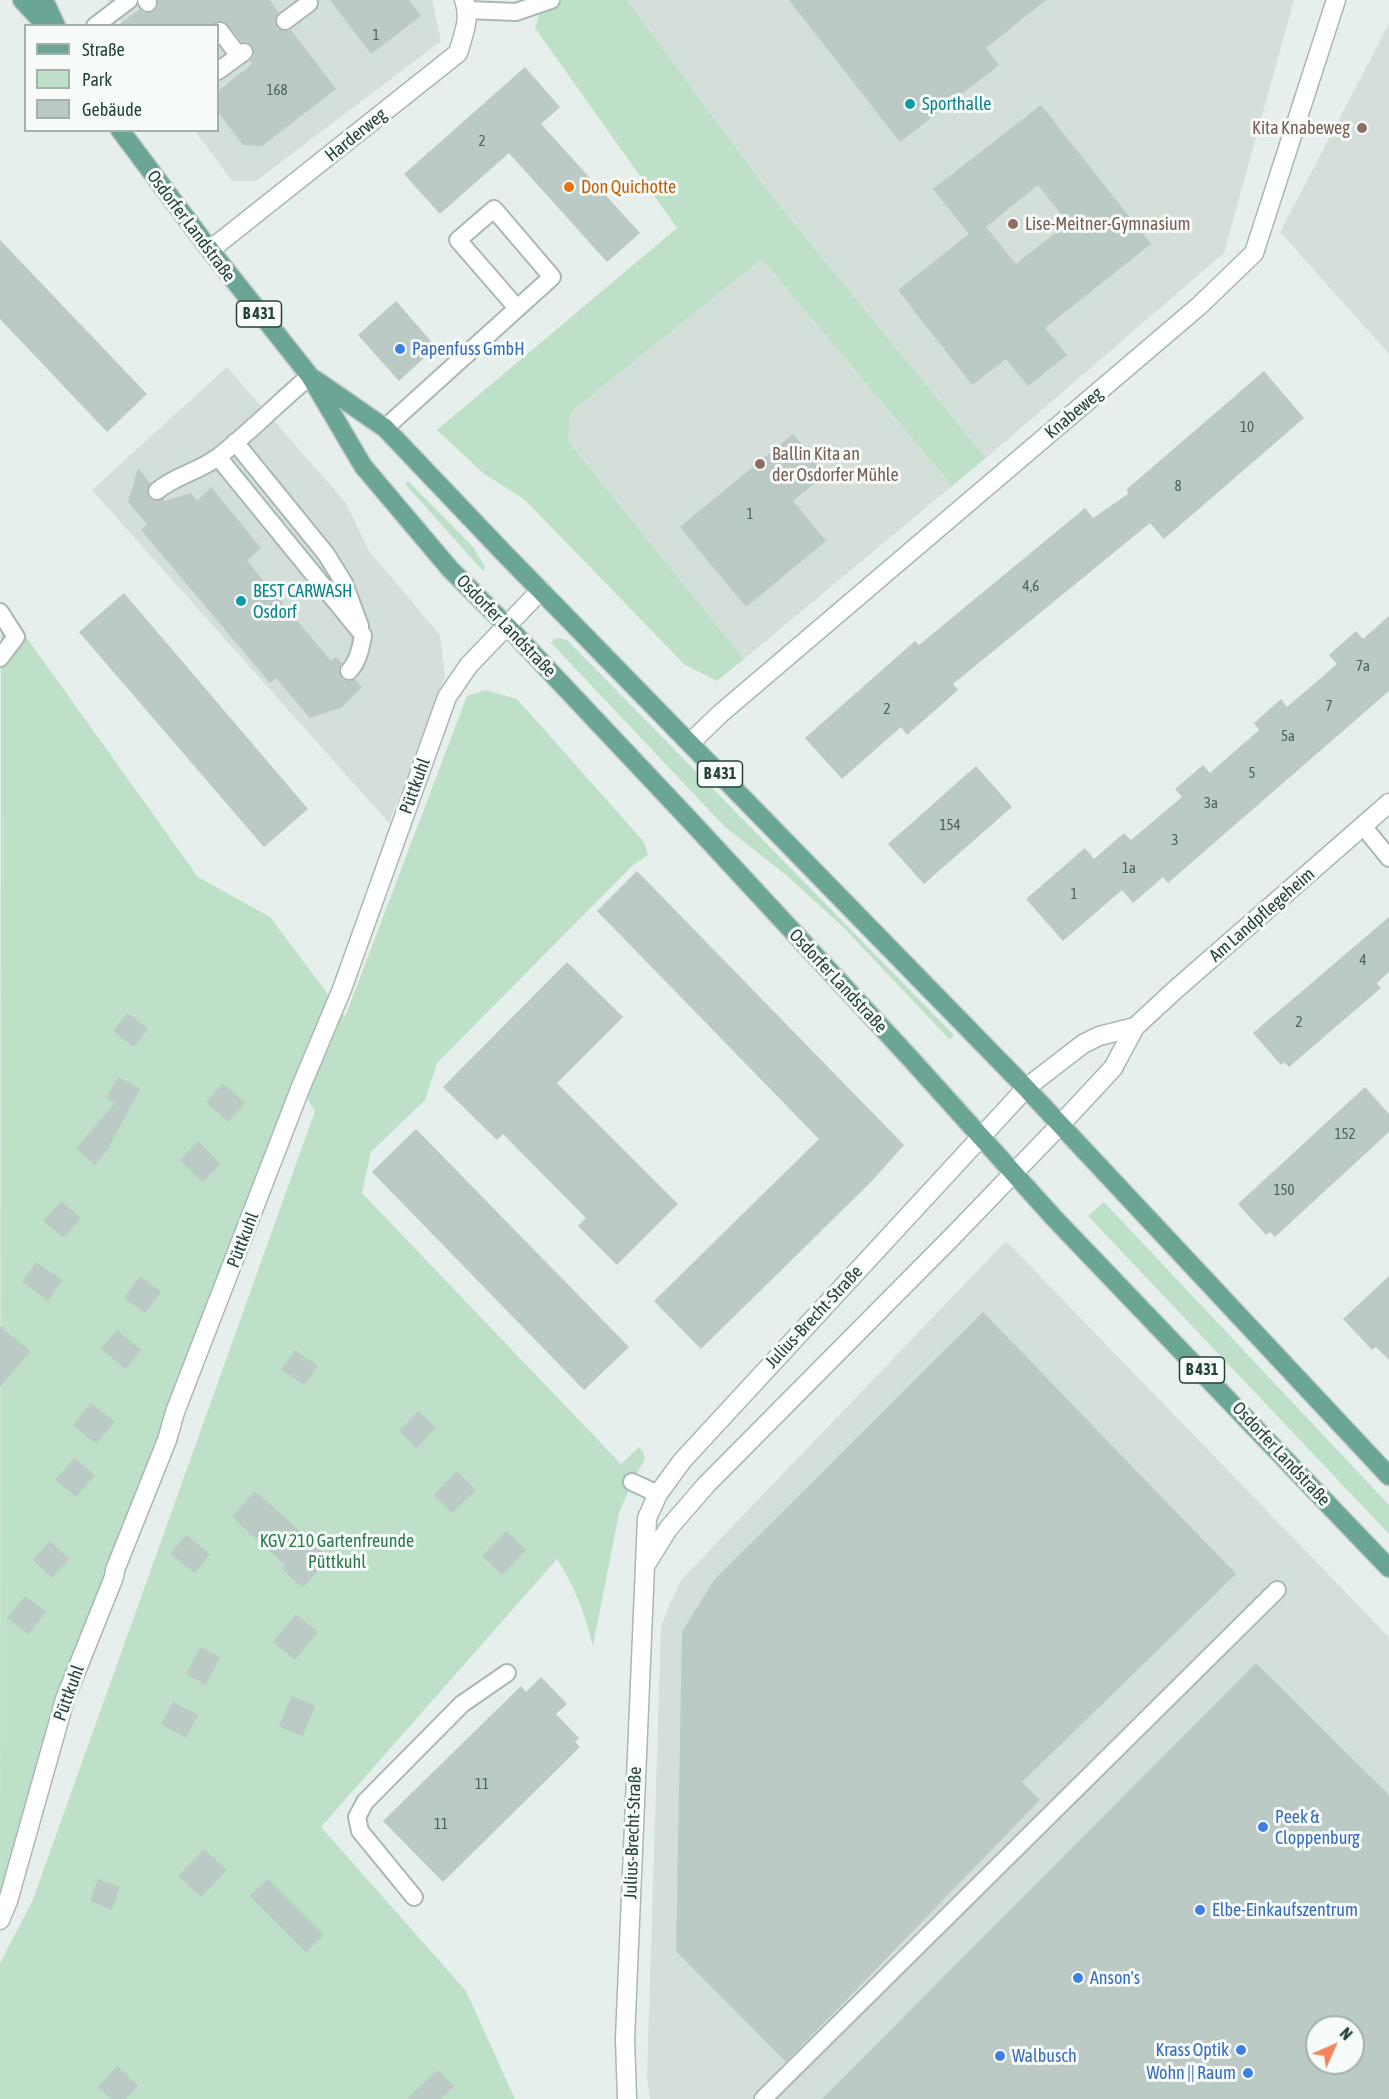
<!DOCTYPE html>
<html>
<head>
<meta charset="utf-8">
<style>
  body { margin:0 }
  #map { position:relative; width:1389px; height:2099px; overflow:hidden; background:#e6efeb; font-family:"Asap Condensed",sans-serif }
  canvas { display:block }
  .legend { position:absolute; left:24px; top:24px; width:195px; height:108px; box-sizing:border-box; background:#f7fbf9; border:2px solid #a3b1ad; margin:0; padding:8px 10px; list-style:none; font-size:18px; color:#24423a }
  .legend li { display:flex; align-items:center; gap:12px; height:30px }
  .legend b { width:30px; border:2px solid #a3b1ad }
  .north { position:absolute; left:1305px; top:2015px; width:60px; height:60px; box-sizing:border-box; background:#f7fbf9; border:2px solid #a3b1ad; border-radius:50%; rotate:45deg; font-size:16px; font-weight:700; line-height:24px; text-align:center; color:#24423a }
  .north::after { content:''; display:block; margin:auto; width:21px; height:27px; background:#f4845f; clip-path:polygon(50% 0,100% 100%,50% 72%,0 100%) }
</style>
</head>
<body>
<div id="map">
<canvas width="1389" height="2099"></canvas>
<ul class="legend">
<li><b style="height:8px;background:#6aa596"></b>Straße</li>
<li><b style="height:16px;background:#bfe0c8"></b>Park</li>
<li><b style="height:16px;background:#bbcac4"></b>Gebäude</li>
</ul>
<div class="north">N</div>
</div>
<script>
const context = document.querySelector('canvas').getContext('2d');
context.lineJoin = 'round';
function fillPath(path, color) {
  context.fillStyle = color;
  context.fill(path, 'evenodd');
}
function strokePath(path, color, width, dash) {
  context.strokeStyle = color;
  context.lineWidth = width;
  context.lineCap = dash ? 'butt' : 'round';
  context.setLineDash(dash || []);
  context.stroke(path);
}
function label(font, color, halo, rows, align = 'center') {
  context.font = font + ' "Asap Condensed",sans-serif';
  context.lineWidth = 6;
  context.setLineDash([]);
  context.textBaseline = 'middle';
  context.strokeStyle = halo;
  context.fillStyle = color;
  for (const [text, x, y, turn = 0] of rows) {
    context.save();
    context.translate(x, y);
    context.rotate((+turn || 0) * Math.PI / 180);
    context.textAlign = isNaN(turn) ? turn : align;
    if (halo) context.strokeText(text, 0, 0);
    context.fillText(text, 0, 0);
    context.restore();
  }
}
fillPath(new Path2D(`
  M107 0H432L441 41 256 181H232L195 131 218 130V26L123 25Z
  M627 0H1294L1224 253 986 458 770 194Z
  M1389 24V354L1280 232Z
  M762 259 952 486 744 659 568 441 571 412Z
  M227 367 346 503 369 551 440 635 445 676 389 823 92 490Z
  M1006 1241 1389 1637V2099H650L647 2076 661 1627 669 1606 682 1579ZM1317 2027H1353V2063H1317Z`), '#d4dfda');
fillPath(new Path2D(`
  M544 0H627L770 194 986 458 952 486 762 259 571 412 568 441 744 659 717 681 685 665 525 500 483 473 437 430 677 228 535 28Z
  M408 481 474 548 485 567 483 571 405 484Z
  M1 602 198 877 270 917 345 1017 467 696 485 690 517 699 644 842 648 855 632 866 437 1063 425 1100 371 1152 362 1193 621 1464 639 1447 643 1452 645 1459 632 1482 619 1513 593 1646C585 1615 575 1586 557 1559L321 1827 466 1991 515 2099H0V1963L32 1902 315 1111 301 1089 175 1412 0 1911Z
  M558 638 567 640 573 646 954 1035 950 1040 843 927 785 874 725 827 555 647 551 643 554 639Z
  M1104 1202 1389 1505V1534L1088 1216Z`), '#bfe0c8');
fillPath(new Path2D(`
  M158 0H270L279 13 275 22 277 28 286 31 291 30 336 89 262 146 243 145 218 112V91L252 64 250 61 254 56 253 46 248 42H242L224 21H218L211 26H117L140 9 144 13 153 12 158 7Z
  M330 0H409L421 16 371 54Z
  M789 0H1046L986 48 999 65 900 142Z
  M525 67 560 107 541 124 640 233 607 262 509 153 440 214 404 174Z
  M1041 105 1151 244 1045 328 1067 355 1028 386 1006 359 972 385 898 290 969 234 933 189ZM1038 185 1068 223 1016 264 986 227Z
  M0 240 147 394 107 432 0 319Z
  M396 301 436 347 399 381 358 335Z
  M1264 371 1304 418 1164 539 1150 523 953 684 958 690 907 735 901 727 842 779 805 738 915 641 919 645 1085 508 1093 518 1128 494 1127 489Z
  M793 434 826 474 793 501 826 541 746 607 680 527Z
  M138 468 150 483 147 493 153 501 164 499 165 501 191 493 197 501 211 487 261 548 247 561 331 661 336 657 342 663 339 670 342 679 348 681 355 679 362 687 342 707 310 718 276 678 270 683 141 530 147 524 128 502Z
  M124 593 308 809 264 847 79 632Z
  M1389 616V691L1168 883 1163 877 1133 903 1122 890 1063 941 1026 899 1085 848 1094 859 1124 833 1131 840 1182 797 1175 789 1203 765 1210 773 1259 730 1254 723 1281 699 1287 707 1337 664 1329 655 1356 631 1363 639Z
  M976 766 1012 807 924 884 888 844Z
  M637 871 904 1145 871 1182 701 1349 654 1301 819 1139 597 911Z
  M1389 917V972L1377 983 1381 988 1289 1067 1284 1062 1281 1065 1253 1033Z
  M567 962 623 1017 557 1083 678 1204 617 1265 578 1226 586 1218 503 1134 497 1140 443 1087Z
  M127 1013 148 1029 134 1047 113 1031Z
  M118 1077 140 1089 110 1145 111 1146 95 1165 76 1148 115 1103 106 1098Z
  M223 1083 245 1103 228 1122 206 1102Z
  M1365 1087 1389 1114V1132L1275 1237 1270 1232 1266 1235 1238 1204Z
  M416 1129 629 1347 584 1390 372 1172Z
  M198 1141 221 1164 202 1182 180 1160Z
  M61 1201 81 1218 64 1238 43 1221Z
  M36 1262 62 1280 48 1301 22 1282Z
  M140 1276 161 1292 145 1313 124 1298Z
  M1389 1276V1360L1376 1347 1372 1350 1343 1319Z
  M983 1312 1236 1574 1022 1782 1040 1800 786 2062 676 1951 682 1632 714 1580Z
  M0 1326 30 1351 0 1387Z
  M117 1330 141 1350 126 1369 101 1349Z
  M295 1350 318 1366 304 1385 281 1370Z
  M91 1403 115 1422 96 1444 73 1425Z
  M418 1411 436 1427 417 1448 399 1431Z
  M74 1458 95 1475 76 1497 55 1480Z
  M457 1471 476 1490 452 1513 434 1495Z
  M255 1491 329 1557 303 1588 282 1569 285 1565 232 1517Z
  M506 1531 526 1550 502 1575 482 1556Z
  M186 1535 210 1554 195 1573 170 1554Z
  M50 1541 69 1559 52 1578 33 1560Z
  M25 1596 46 1612 28 1634 7 1618Z
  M296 1614 318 1632 295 1660 273 1642Z
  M200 1647 220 1657 206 1685 186 1674Z
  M1256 1663 1389 1795V2099H822ZM1317 2027H1353V2063H1317Z
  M541 1677 567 1704 556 1714 579 1738 575 1742 580 1747 443 1882 383 1821 521 1686 526 1692Z
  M291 1696 315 1705 303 1736 279 1727Z
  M173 1702 198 1715 186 1738 161 1724Z
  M204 1849 227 1870 201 1897 178 1876Z
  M98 1879 120 1887 112 1910 90 1901Z
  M268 1879 324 1935 306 1952 250 1896Z
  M117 2066 138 2086 126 2099H111L98 2087Z
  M437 2070 454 2086 441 2099H407Z`), '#bbcac4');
const service = new Path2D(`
  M146 0 148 3
  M468 10 516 12 551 0
  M285 21 309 3 307 0
  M95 26 129 0
  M220 31 239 56
  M218 71 244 52
  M385 428 552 277 494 209 458 240 517 308
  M235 442 326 554 344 583 360 626
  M218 457 363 635C361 648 358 662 349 671
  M157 491C176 475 198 472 218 457 250 432 279 402 310 376
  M0 612 16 637 0 658
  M1363 826 1389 858
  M632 1482 658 1494
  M414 1897 360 1831 357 1817 365 1802 462 1704 507 1673
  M763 2099 1277 1590`);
const minor = new Path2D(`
  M210 250 458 53C463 36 471 18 464 0
  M690 743 720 714 1199 306 1254 253 1336 0
  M1060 1125 1113 1068 1135 1027 1175 990 1389 803
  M981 1137 1026 1088 1083 1044 1099 1036 1135 1027
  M0 1920 8 1901 65 1699 114 1577 115 1570 167 1440 175 1412 300 1089 342 989 447 697 469 665 541 590`);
const tertiary = new Path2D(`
  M645 1566 668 1529 706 1485 953 1236 1060 1125
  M627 2099 625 2039 647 1518 658 1494 682 1461 981 1137`);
const primary = new Path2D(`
  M22 0 46 26
  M44 0 56 26
  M120 130 210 250 310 376 363 466 450 569 507 626 686 816 910 1058 1055 1219 1389 1568
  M314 379 385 428 502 551 1026 1088 1389 1476`);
strokePath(service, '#a8b8b2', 20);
strokePath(minor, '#a8b8b2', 21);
strokePath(tertiary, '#a8b8b2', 21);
strokePath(primary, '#c2cac8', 21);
strokePath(service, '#fff', 16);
strokePath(minor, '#fff', 18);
strokePath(tertiary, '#fff', 18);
strokePath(primary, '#6aa596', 18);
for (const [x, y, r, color] of [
  [910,104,6,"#0f9aa8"],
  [1362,128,6,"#8d6e63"],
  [569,187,6,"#e8710a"],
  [1013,224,6,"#8d6e63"],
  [400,349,6,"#3f7fe0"],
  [760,464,6,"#8d6e63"],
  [241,601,6,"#0f9aa8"],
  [1263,1827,6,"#3f7fe0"],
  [1200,1910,6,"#3f7fe0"],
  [1078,1978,6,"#3f7fe0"],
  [1241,2050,6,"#3f7fe0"],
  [1000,2056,6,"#3f7fe0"],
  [1248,2073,6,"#3f7fe0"]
]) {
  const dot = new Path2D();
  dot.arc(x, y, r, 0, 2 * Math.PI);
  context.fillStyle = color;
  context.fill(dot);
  strokePath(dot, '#f7fbf9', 2);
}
label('15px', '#4a645c', null, [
  ["1",376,35],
  ["168",277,90],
  ["2",482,141],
  ["10",1247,427],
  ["8",1178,486],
  ["1",750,514],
  ["4,6",1031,586],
  ["7a",1363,666],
  ["7",1329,706],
  ["2",887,709],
  ["5a",1288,736],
  ["5",1252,773],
  ["3a",1211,803],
  ["154",950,825],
  ["3",1175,840],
  ["1a",1129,868],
  ["1",1074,894],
  ["4",1363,960],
  ["2",1299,1022],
  ["152",1345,1134],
  ["150",1284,1190],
  ["11",482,1784],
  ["11",441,1824]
]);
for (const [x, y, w] of [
  [259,314,45],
  [720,774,45],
  [1202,1370,45]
]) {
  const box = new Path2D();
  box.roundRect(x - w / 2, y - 13, w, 26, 4.5);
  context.fillStyle = '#f7fbf9';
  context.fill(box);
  strokePath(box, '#24423a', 1.5);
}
label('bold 16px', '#24423a', null, [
  ["B 431",259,314],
  ["B 431",720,774],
  ["B 431",1202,1370]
]);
label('18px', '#0d838f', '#f7fbf9', [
  ["Sporthalle",922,104],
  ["BEST CARWASH",253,591],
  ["Osdorf",253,612]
], 'left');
label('18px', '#785e54', '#f7fbf9', [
  ["Kita Knabeweg",1350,128,"right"],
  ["Lise-Meitner-Gymnasium",1025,224],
  ["Ballin Kita an",772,454],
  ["der Osdorfer Mühle",772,475]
], 'left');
label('18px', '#24423a', '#f7fbf9', [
  ["Harderweg",356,135,-39],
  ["Osdorfer Landstraße",191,226,53],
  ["Knabeweg",1074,413,-40],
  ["Osdorfer Landstraße",506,626,46],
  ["Püttkuhl",415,786,-70],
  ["Am Landpflegeheim",1262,915,-41],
  ["Osdorfer Landstraße",838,981,47],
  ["Püttkuhl",243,1240,-69],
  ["Julius-Brecht-Straße",814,1317,-47],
  ["Osdorfer Landstraße",1281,1454,47],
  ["Püttkuhl",69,1693,-70],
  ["Julius-Brecht-Straße",633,1833,-88]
]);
label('18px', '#c56008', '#f7fbf9', [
  ["Don Quichotte",581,187]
], 'left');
label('18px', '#366cbe', '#f7fbf9', [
  ["Papenfuss GmbH",412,349],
  ["Peek &",1275,1817],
  ["Cloppenburg",1275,1838],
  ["Elbe-Einkaufszentrum",1212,1910],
  ["Anson's",1090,1978],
  ["Krass Optik",1229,2050,"right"],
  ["Walbusch",1012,2056],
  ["Wohn || Raum",1236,2073,"right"]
], 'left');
label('18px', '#2d7a4b', '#f7fbf9', [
  ["KGV 210 Gartenfreunde",337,1541],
  ["Püttkuhl",337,1562]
]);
</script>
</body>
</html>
